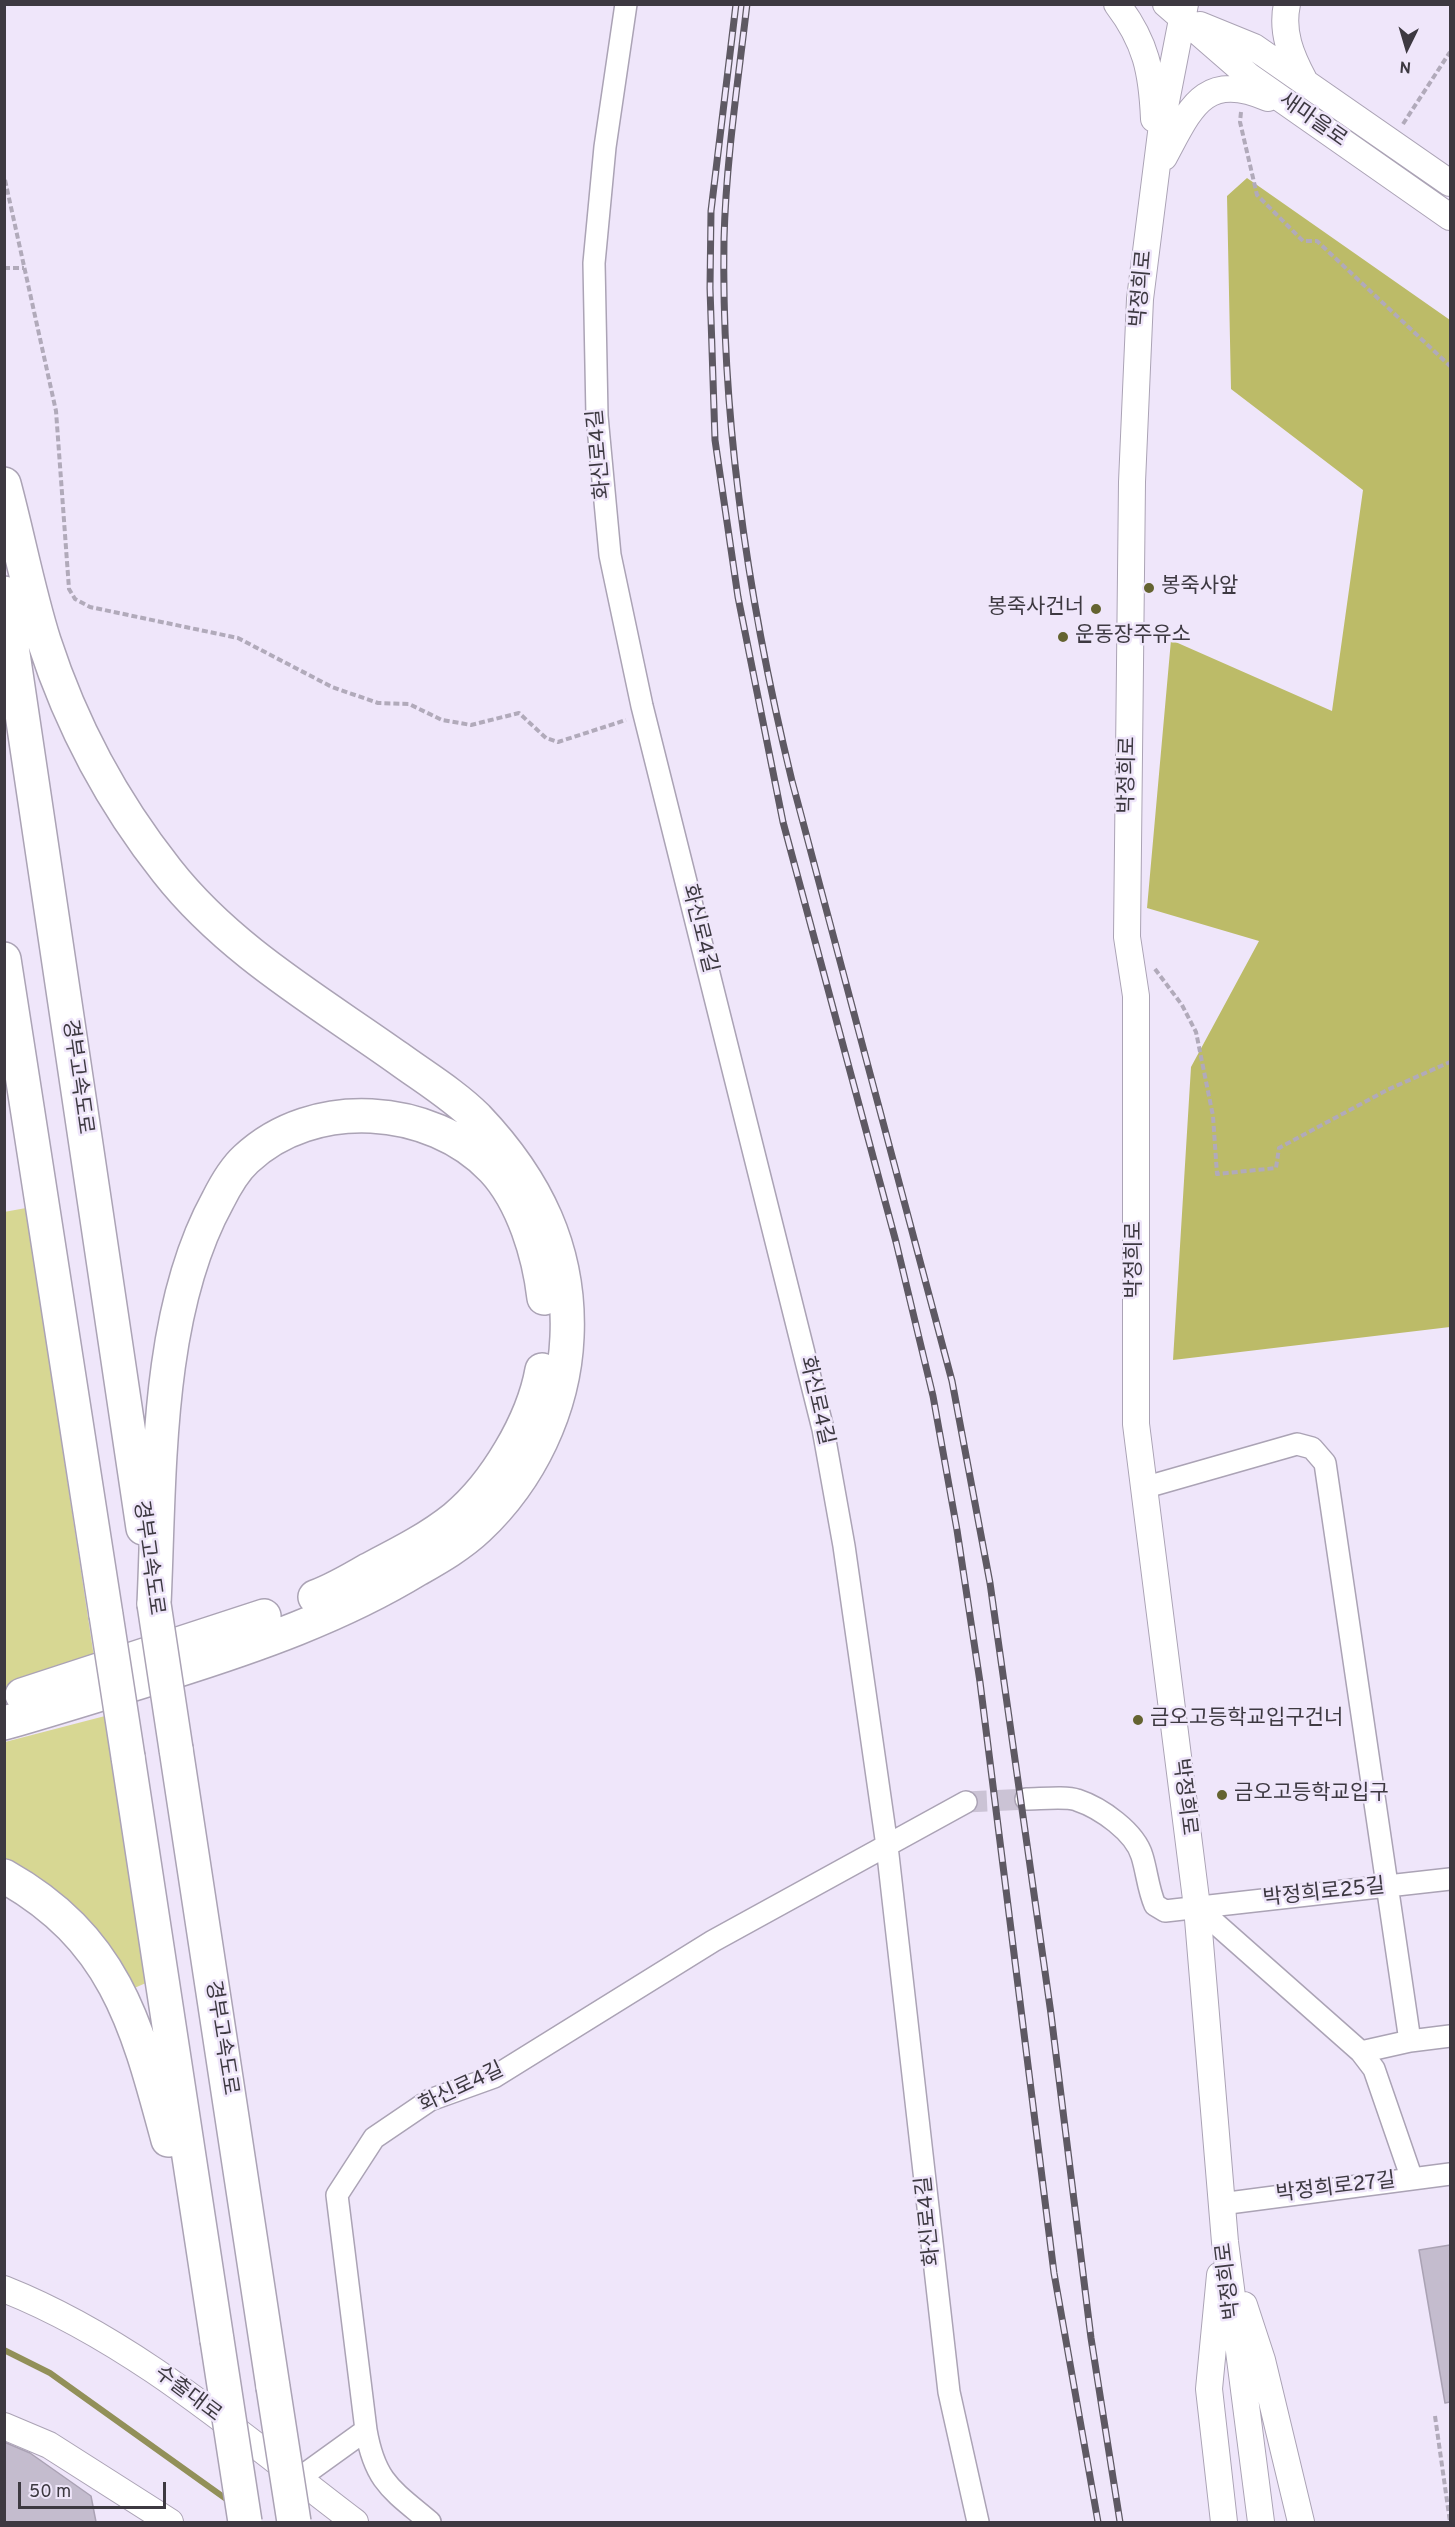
<!DOCTYPE html>
<html>
<head>
<meta charset="utf-8">
<style>
  body { margin:0 }
  #map { position:relative; width:1455px; height:2527px; overflow:hidden; background:#efe6fa; font-family:Overpass,sans-serif }
  canvas { display:block }
  .frame { position:absolute; inset:0; border:6px solid #3d3941; pointer-events:none }
  .north { position:absolute; left:1377px; top:18px; width:60px; height:60px; -webkit-text-stroke:4px #efe6fa; paint-order:stroke; rotate:185deg; font-size:16px; font-weight:700; line-height:24px; text-align:center; color:#3d3941 }
  .north::after { content:''; display:block; margin:auto; width:21px; height:27px; background:#3d3941; clip-path:polygon(50% 0,100% 100%,50% 72%,0 100%) }
  .scale { position:absolute; left:18px; top:2482px; width:148px; height:27px; box-sizing:border-box; border:3px solid #3d3941; border-top:0; padding-left:8px; font-size:18px; line-height:21px; white-space:nowrap; color:#3d3941; -webkit-text-stroke:4px #efe6fa; paint-order:stroke }
</style>
</head>
<body>
<div id="map">
<canvas width="1455" height="2527"></canvas>
<div class="frame"></div>
<div class="north">N</div>
<div class="scale">50 m</div>
</div>
<script>
const context = document.querySelector('canvas').getContext('2d');
context.lineJoin = 'round';
function fillPath(path, color) {
  context.fillStyle = color;
  context.fill(path, 'evenodd');
}
function strokePath(path, color, width, dash) {
  context.strokeStyle = color;
  context.lineWidth = width;
  context.lineCap = dash ? 'butt' : 'round';
  context.setLineDash(dash || []);
  context.stroke(path);
}
function label(font, color, halo, rows, align = 'center') {
  context.font = font + ' Overpass,"Noto Sans KR",sans-serif';
  context.lineWidth = 5;
  context.setLineDash([]);
  context.textBaseline = 'middle';
  context.strokeStyle = halo;
  context.fillStyle = color;
  for (const [text, x, y, turn = 0] of rows) {
    context.save();
    context.translate(x, y);
    context.rotate((+turn || 0) * Math.PI / 180);
    context.textAlign = isNaN(turn) ? turn : align;
    if (halo) context.strokeText(text, 0, 0);
    context.fillText(text, 0, 0);
    context.restore();
  }
}
fillPath(new Path2D(`
  M26 1208 94 1657 5 1687 4 1212Z
  M105 1716 146 1983 132 1989 96 1929 41 1879 5 1859V1742Z`), '#d7d793');
fillPath(new Path2D(`
  M1247 178 1450 320V1327L1173 1360 1191 1067 1259 941 1147 908 1171 640 1332 711 1363 490 1231 389 1227 196Z`), '#bcbb68');
strokePath(new Path2D(`
  M4 2350 50 2373 229 2501`), '#929059', 6);
const building = new Path2D(`
  M1450 2245V2402L1445 2403 1419 2250Z
  M4 2442 30 2453 91 2496 96 2522H4Z`);
fillPath(building, '#c4bcce');
strokePath(building, '#aaa2b4', 1.5);
strokePath(new Path2D(`
  M966 1802 1026 1799`), '#cbc3d5', 21, [21, 10]);
const minor = new Path2D(`
  M626 4 605 147 594 263 597 416 610 555 642 706 823 1429 844 1546 887 1846 949 2392 978 2522
  M1143 1488 1297 1444 1312 1448 1325 1463 1410 2041
  M1026 1799C1040 1799 1066 1796 1077 1800 1101 1808 1135 1832 1142 1856 1147 1872 1148 1889 1155 1905L1165 1911 1450 1879
  M1197 1907 1361 2052 1410 2041 1450 2036
  M1361 2052 1374 2069 1412 2179
  M1221 2204 1450 2174
  M366 2430C375 2482 392 2490 430 2522
  M298 2479 366 2430 337 2195 374 2138 430 2100 494 2077 713 1941 966 1802`);
const tertiary = new Path2D(`
  M1117 4C1146 42 1152 72 1154 119
  M1166 4 1250 77 1450 217
  M1185 4 1163 117 1140 299 1132 482 1127 937 1136 996V1424L1197 1907 1225 2242 1261 2522
  M1287 4C1281 32 1291 56 1304 80
  M1200 25 1254 47 1450 183
  M1164 157C1191 107 1204 71 1268 98
  M1220 2275 1209 2389 1224 2522
  M4 2289C135 2341 244 2438 355 2522
  M1244 2305 1262 2360 1301 2522
  M4 2426 49 2445 170 2522`);
const motorway = new Path2D(`
  M4 484C18 536 28 590 44 641 71 724 113 803 167 871 229 950 318 1001 398 1058 424 1077 454 1095 477 1118 536 1180 571 1250 567 1337 564 1409 530 1479 478 1528 460 1545 439 1557 418 1569 341 1616 255 1646 169 1673 114 1690 60 1707 4 1723
  M4 593 143 1528
  M4 959 106 1615
  M315 1597C334 1590 351 1580 368 1570 397 1555 429 1539 455 1518 495 1485 533 1421 542 1370
  M154 1604C160 1476 155 1314 218 1200 225 1186 234 1170 246 1159 313 1096 431 1104 493 1169 523 1201 539 1255 544 1298
  M22 1695 264 1616
  M176 1749 273 2387
  M128 1757 217 2340
  M4 1876C116 1939 137 2025 168 2140`);
strokePath(minor, '#aba3b5', 24);
strokePath(tertiary, '#aba3b5', 28);
strokePath(motorway, '#aba3b5', 36);
strokePath(new Path2D(`
  M1241 112 1240 122 1257 195 1303 241H1317L1450 366
  M1403 124 1450 52
  M5 180 56 411 69 589 75 599 90 607 238 638 332 687 378 703 409 704 442 720 471 725 519 713 546 738 558 742 626 720
  M4 268H24
  M1155 969 1182 1005 1196 1032 1213 1116 1217 1174 1276 1168 1279 1148 1387 1090 1450 1062
  M1435 2416 1450 2522`), '#b1aaba', 4, [6, 3]);
strokePath(minor, '#fff', 21);
strokePath(tertiary, '#fff', 26);
strokePath(motorway, '#fff', 33);
const rail = new Path2D(`
  M736 4 711 211 710 288 715 440 738 597 783 822 896 1242 933 1396 957 1530 980 1682 1054 2273 1098 2522
  M747 4C738 82 726 161 724 239 721 421 749 605 792 781L952 1381 990 1583 1051 2014 1091 2338 1120 2522`);
strokePath(rail, '#5e5963', 7);
strokePath(rail, '#efe6fa', 4.5, [14]);
const motorwayBridge = new Path2D(`
  M154 1604 176 1749
  M106 1615 128 1757
  M217 2340 245 2522
  M273 2387 294 2522`);
strokePath(motorwayBridge, '#aba3b5', 36, []);
strokePath(motorwayBridge, '#fff', 33);
for (const [x, y, r, color] of [
  [1149,588,6,"#646330"],
  [1096,609,6,"#646330"],
  [1063,637,6,"#646330"],
  [1138,1720,6,"#646330"],
  [1222,1795,6,"#646330"]
]) {
  const dot = new Path2D();
  dot.arc(x, y, r, 0, 2 * Math.PI);
  context.fillStyle = color;
  context.fill(dot);
  strokePath(dot, '#efe6fa', 2);
}
label('21px', '#3d3941', '#efe6fa', [
  ["새마을로",1312,121,35],
  ["박정희로",1143,289,-85],
  ["화신로4길",601,454,-95],
  ["박정희로",1129,775,-89],
  ["화신로4길",698,929,76],
  ["경부고속도로",76,1077,82],
  ["박정희로",1136,1260,-90],
  ["화신로4길",815,1401,77],
  ["경부고속도로",147,1558,82],
  ["박정희로",1183,1797,83],
  ["박정희로25길",1324,1894,-6],
  ["경부고속도로",220,2038,81],
  ["화신로4길",462,2089,-25],
  ["박정희로27길",1336,2189,-7],
  ["화신로4길",930,2221,-96],
  ["박정희로",1230,2281,-97],
  ["수출대로",187,2395,37]
]);
label('21px', '#3d3941', '#efe6fa', [
  ["봉죽사앞",1161,588],
  ["봉죽사건너",1084,609,"right"],
  ["운동장주유소",1075,637],
  ["금오고등학교입구건너",1150,1720],
  ["금오고등학교입구",1234,1795]
], 'left');
</script>
</body>
</html>
